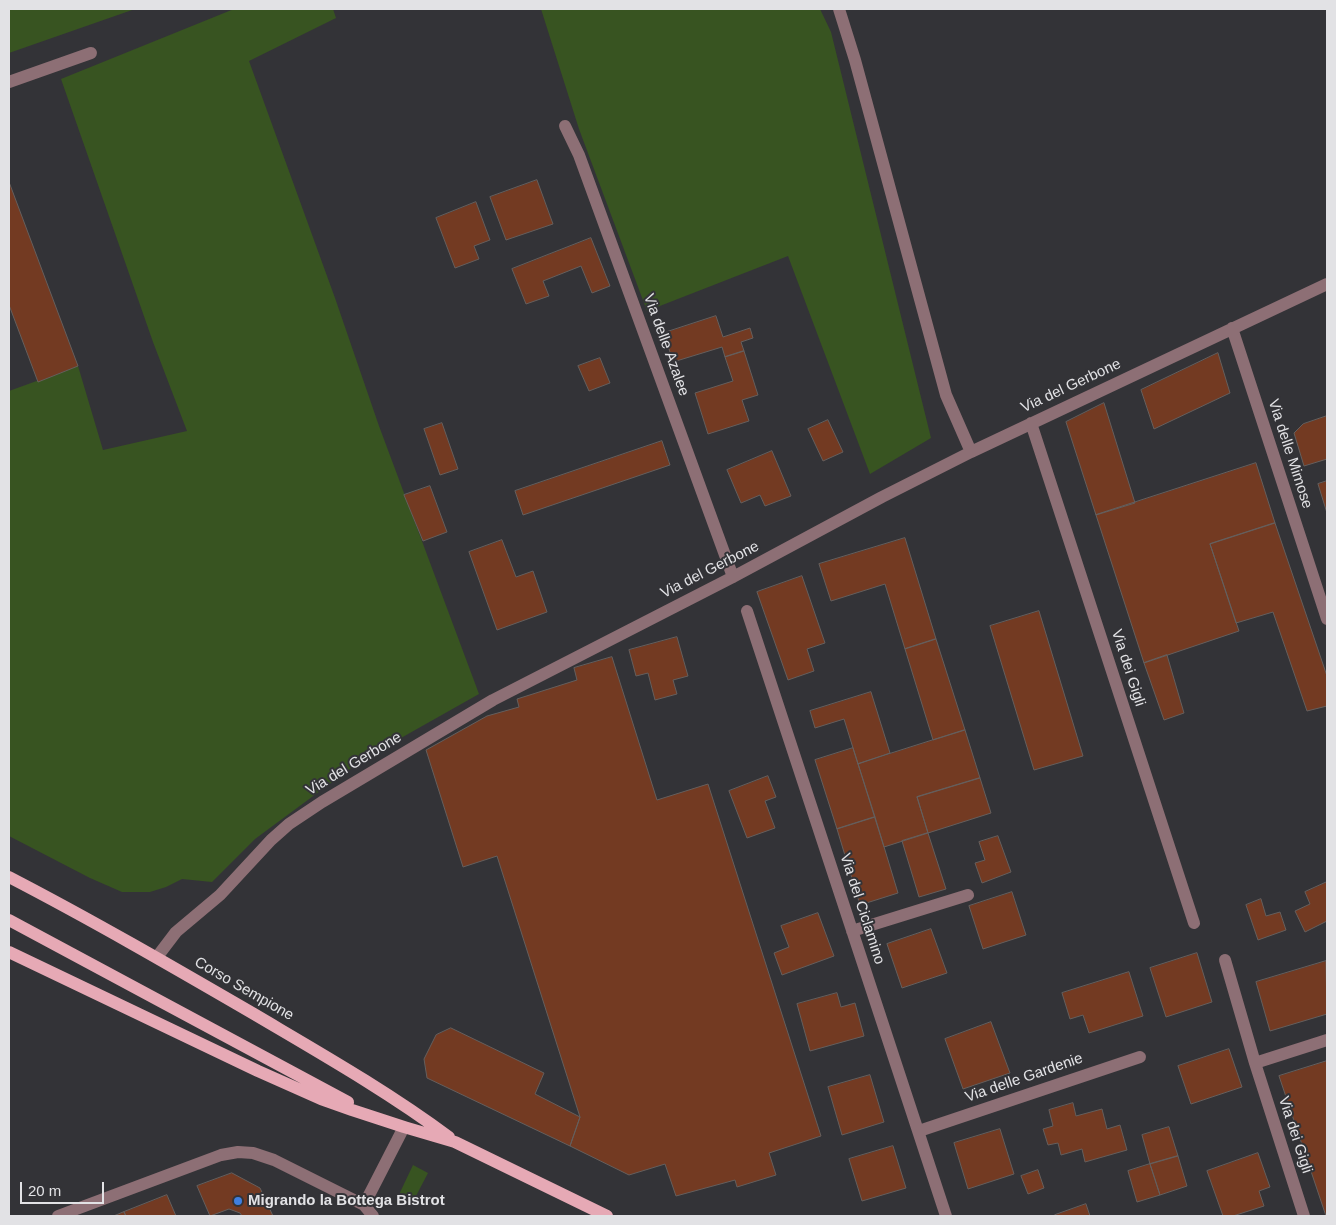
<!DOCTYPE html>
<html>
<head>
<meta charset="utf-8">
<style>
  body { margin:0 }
  #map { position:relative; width:1336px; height:1225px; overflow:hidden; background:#333337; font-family:Arial,sans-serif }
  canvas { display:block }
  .frame { position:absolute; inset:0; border:10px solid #e2e2e5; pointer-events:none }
  .scale { position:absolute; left:20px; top:1182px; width:84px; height:22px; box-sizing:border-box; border:2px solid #e2e2e5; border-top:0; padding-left:6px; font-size:15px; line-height:18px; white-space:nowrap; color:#e2e2e5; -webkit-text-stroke:4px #333337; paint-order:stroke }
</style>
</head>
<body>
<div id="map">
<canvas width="1336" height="1225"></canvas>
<div class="frame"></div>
<div class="scale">20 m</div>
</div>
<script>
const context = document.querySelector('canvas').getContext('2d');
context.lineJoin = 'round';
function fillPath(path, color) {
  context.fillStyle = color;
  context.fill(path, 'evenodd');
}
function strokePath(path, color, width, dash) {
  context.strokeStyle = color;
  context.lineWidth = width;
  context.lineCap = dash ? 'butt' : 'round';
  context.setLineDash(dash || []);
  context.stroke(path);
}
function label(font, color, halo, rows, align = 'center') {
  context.font = font + ' Arial,sans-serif';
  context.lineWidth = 4;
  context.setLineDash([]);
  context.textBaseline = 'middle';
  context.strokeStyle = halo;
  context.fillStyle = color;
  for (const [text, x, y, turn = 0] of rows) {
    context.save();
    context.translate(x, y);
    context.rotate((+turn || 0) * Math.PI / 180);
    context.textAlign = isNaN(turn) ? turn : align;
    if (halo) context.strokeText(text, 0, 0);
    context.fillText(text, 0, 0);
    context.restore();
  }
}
fillPath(new Path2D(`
  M9 9H135L9 53Z
  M234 9H333L336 18 249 61 335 298 379 426 479 694 362 760 255 839 212 882 182 879 166 887 150 892H122L90 878 9 836V391L78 366 103 450 187 431 153 342 61 79Z
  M541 9H820L831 32 931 438 870 474 788 256 647 311 579 129Z
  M413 1165 428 1173 416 1196 395 1203Z`), '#385421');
const building = new Path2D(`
  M537 180 553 224 506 240 490 197Z
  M9 182 78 366 38 382 9 305Z
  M476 202 490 240 474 246 479 259 455 268 436 218Z
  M591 238 610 286 592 293 581 266 543 281 549 296 526 304 512 269Z
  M716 316 723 337 750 328 753 338 741 342 744 351 725 357 722 347 673 362 664 333Z
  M744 351 758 395 742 400 749 421 708 434 695 393 733 381 725 357Z
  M1218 353 1230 393 1154 429 1141 390Z
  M600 358 610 383 589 391 578 366Z
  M1104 403 1135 503 1096 515 1066 422Z
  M1327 416V459L1304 466 1294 433 1303 424Z
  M828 420 843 452 823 461 808 429Z
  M442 423 458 469 440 475 424 429Z
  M662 441 670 465 523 515 515 491Z
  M772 451 791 496 765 506 760 495 741 503 727 470Z
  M1256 463 1275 523 1210 544 1239 631 1144 663 1096 515Z
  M1327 481V513L1318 484Z
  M430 486 447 532 423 541 404 495Z
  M1275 523 1327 676V706L1307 711 1273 612 1236 623 1210 544Z
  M905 538 936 639 905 649 885 584 831 601 819 564Z
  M502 540 516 577 533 571 547 612 497 630 469 552Z
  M802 576 825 643 807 649 814 671 788 680 757 592Z
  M1039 611 1083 756 1034 770 990 626Z
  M677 637 688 676 673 680 677 694 655 700 648 673 636 676 629 650Z
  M936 639 965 730 933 740 905 649Z
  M1167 655 1184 713 1164 720 1144 663Z
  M612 657 657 800 708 784 821 1136 769 1153 776 1175 737 1187 735 1180 676 1196 665 1164 629 1175 570 1146 580 1117 497 856 463 867 426 750 487 716 519 707 517 699 577 680 574 668Z
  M871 692 890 753 858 764 844 719 815 728 810 711Z
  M965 730 980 778 917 797 928 833 884 847 858 764Z
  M853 748 875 817 837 829 815 760Z
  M768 776 776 797 765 801 775 828 747 838 729 791Z
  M980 778 991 813 928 833 917 797Z
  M875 817 898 893 860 905 837 829Z
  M928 833 946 889 919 897 902 841Z
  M998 836 1011 872 982 883 975 863 985 860 979 842Z
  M1327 882V921L1305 932 1295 911 1310 904 1305 892Z
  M1012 892 1026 935 983 949 969 906Z
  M1261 899 1266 916 1280 912 1286 930 1258 940 1246 905Z
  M818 913 834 956 782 975 774 953 789 947 781 926Z
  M931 929 947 973 902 988 887 944Z
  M1197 953 1212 1002 1166 1017 1150 968Z
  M1326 961 1327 1014 1270 1031 1256 982Z
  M1129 972 1143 1016 1089 1033 1083 1015 1070 1019 1062 993Z
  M837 993 841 1007 855 1003 864 1036 810 1051 797 1004Z
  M991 1022 1010 1073 963 1089 945 1039Z
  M451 1028 544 1073 535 1094 580 1117 570 1146 427 1078 424 1059 436 1035Z
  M1229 1049 1242 1087 1191 1104 1178 1066Z
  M1327 1061V1216H1326L1279 1076Z
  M870 1075 884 1122 842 1135 828 1087Z
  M1073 1103 1076 1116 1102 1109 1107 1129 1120 1125 1127 1150 1085 1162 1082 1149 1061 1155 1058 1143 1048 1145 1043 1129 1053 1126 1049 1110Z
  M1169 1127 1178 1156 1150 1164 1142 1135Z
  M1000 1129 1014 1174 968 1189 954 1143Z
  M893 1146 906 1188 862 1201 849 1159Z
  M1258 1153 1270 1187 1259 1191 1264 1206 1233 1216H1223L1207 1171Z
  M1178 1156 1187 1186 1160 1195 1150 1164Z
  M1150 1164 1160 1195 1137 1202 1128 1171Z
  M1038 1170 1044 1188 1028 1194 1021 1176Z
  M232 1173 260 1188 273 1216H242L240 1213 229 1209 210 1216 197 1186Z
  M167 1195 176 1216H126L124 1212Z
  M1086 1204 1090 1216H1056L1055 1215Z
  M124 1212 126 1216H114Z`);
fillPath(building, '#733a22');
strokePath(building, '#655f5d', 1);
strokePath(new Path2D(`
  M839 9 855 60 946 395 971 452
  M9 82 91 53
  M565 126 579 155 733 577
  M1232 328 1327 619
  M1031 423 1194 923
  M747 611 946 1216
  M852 931 968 895
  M157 957 176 932 220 895 271 840 289 824 322 802 493 700 733 577 882 497 971 452 1327 284
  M1225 960 1255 1063
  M919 1131 1140 1057
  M364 1205 404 1127
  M58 1216 221 1155 238 1152 253 1153 274 1160 364 1205 373 1216
  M1304 1216 1255 1063 1327 1040`), '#8d6f75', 12);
strokePath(new Path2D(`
  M9 877C92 920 173 967 254 1014 320 1053 387 1091 449 1137
  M9 920 348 1102
  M9 952 258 1071 321 1099 352 1110 404 1127 455 1142 607 1216`), '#e6a9b5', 12);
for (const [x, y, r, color] of [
  [238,1201,5,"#3f7fe0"]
]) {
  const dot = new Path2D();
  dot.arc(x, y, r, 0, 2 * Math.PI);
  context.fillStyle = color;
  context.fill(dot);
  strokePath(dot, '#333337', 2);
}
label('15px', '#e2e2e5', '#333337', [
  ["Via delle Azalee",666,345,70],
  ["Via del Gerbone",1071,386,-25],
  ["Via delle Mimose",1290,454,72],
  ["Via del Gerbone",710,570,-27],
  ["Via dei Gigli",1128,668,72],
  ["Via del Gerbone",354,764,-31],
  ["Via del Ciclamino",862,909,72],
  ["Corso Sempione",244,989,30],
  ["Via delle Gardenie",1024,1078,-19],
  ["Via dei Gigli",1295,1135,72]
]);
label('bold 15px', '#e2e2e5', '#333337', [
  ["Migrando la Bottega Bistrot",248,1201]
], 'left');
</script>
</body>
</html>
